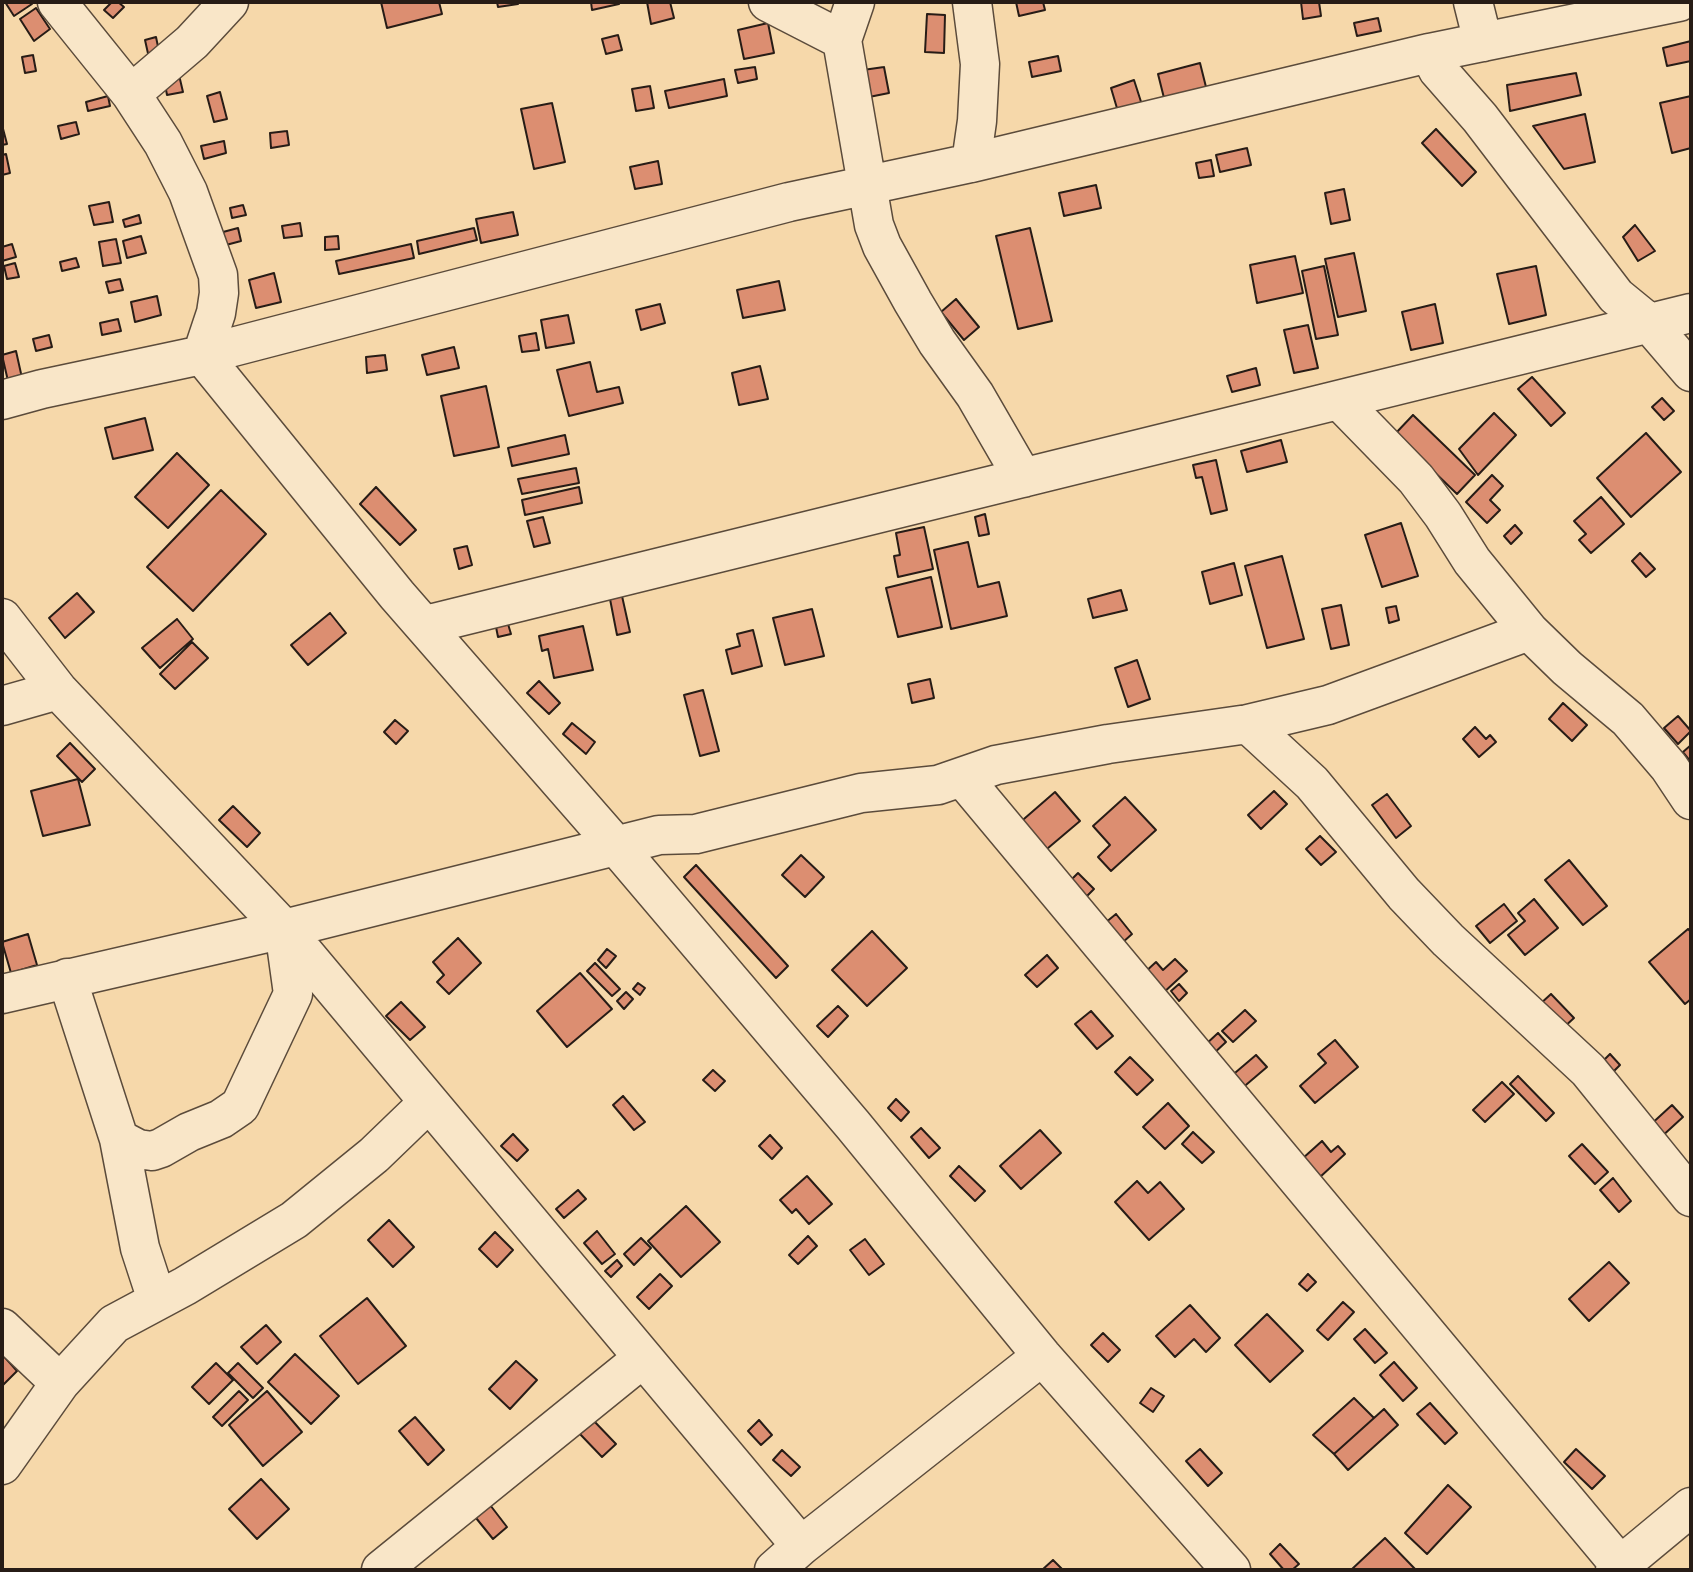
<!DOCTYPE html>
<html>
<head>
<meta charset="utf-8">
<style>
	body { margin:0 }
	#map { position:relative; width:1693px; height:1572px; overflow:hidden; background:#f6d8aa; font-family:Alegreya,serif }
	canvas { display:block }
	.frame { position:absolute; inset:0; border:4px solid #271c16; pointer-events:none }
</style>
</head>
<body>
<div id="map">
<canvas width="1693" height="1572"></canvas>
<div class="frame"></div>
</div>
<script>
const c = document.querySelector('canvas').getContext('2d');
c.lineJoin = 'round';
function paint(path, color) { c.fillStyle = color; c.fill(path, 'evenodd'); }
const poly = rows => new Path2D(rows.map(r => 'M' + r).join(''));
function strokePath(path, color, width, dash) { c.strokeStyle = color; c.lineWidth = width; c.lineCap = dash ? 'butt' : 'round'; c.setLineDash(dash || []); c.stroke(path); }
const building = poly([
	[5,2,31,2,32,4,14,16,5,2],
	[112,2,118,2,124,7,113,18,104,10,112,2],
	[381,2,439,2,442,14,387,28,381,2],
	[497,2,517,2,518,4,498,7,497,2],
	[591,2,619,2,619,4,592,10,591,2],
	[647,2,670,2,674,18,651,24,647,2],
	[1016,2,1043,2,1045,10,1019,16,1016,2],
	[1301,2,1319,2,1321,16,1303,19,1301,2],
	[36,8,50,29,34,41,20,19,36,8],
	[927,14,945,15,944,53,925,52,927,14],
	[1378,18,1381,31,1357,36,1354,23,1378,18],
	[768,23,774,53,744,59,738,30,768,23],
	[618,35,622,50,606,54,602,39,618,35],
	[156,37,160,56,149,58,145,40,156,37],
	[1691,41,1691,61,1667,66,1663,48,1691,41],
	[33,55,36,71,25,73,22,57,33,55],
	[1058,56,1061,71,1032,77,1029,62,1058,56],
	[1200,63,1207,91,1165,102,1158,74,1200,63],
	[755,67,757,79,738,83,735,70,755,67],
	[884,67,889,93,869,97,863,70,884,67],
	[1576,73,1581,95,1510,111,1507,85,1576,73],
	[179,75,183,92,167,95,164,79,179,75],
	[724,79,727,96,669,108,665,91,724,79],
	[1134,80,1143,108,1119,115,1111,88,1134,80],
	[650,86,654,108,636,111,632,89,650,86],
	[220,92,227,119,214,122,207,96,220,92],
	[108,96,110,106,88,111,86,102,108,96],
	[1691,96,1691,148,1672,153,1660,103,1691,96],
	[552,103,565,162,534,169,521,109,552,103],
	[1585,114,1595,162,1564,169,1533,126,1585,114],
	[76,122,79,134,61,139,58,126,76,122],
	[2,125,7,144,2,145,2,125],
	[1436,129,1476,172,1462,186,1422,143,1436,129],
	[287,131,289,145,271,148,270,133,287,131],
	[224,141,226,153,204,159,201,146,224,141],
	[1247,148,1251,165,1220,172,1216,155,1247,148],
	[6,154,10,173,2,175,2,155,6,154],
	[1211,160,1214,176,1199,178,1196,163,1211,160],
	[658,161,662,184,635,189,630,167,658,161],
	[1096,185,1101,208,1064,216,1059,193,1096,185],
	[1344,189,1350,220,1331,224,1325,193,1344,189],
	[109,202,113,222,94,225,89,206,109,202],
	[243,205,246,215,232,218,230,208,243,205],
	[513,212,518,235,481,243,476,219,513,212],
	[139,215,141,223,125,227,123,220,139,215],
	[300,223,302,236,284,238,282,226,300,223],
	[1635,225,1655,251,1638,261,1623,237,1635,225],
	[238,228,241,241,226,245,223,232,238,228],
	[474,228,477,240,419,254,417,241,474,228],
	[1030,228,1052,321,1018,329,996,236,1030,228],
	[141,236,146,253,127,258,123,241,141,236],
	[338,236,339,249,325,250,325,237,338,236],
	[116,239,121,263,103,266,99,242,116,239],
	[12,244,16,257,2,261,2,247,12,244],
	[411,244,414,258,339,274,336,261,411,244],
	[1354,253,1366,311,1338,317,1325,259,1354,253],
	[1295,256,1303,293,1257,303,1250,265,1295,256],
	[76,258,79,267,62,271,60,262,76,258],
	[15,263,19,277,7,279,4,266,15,263],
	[1324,266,1338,335,1316,339,1302,271,1324,266],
	[1536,266,1546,315,1509,324,1497,274,1536,266],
	[274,273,281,302,256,308,249,280,274,273],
	[120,279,123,290,109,293,106,282,120,279],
	[779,281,785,310,743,318,737,290,779,281],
	[157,296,161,315,135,322,131,302,157,296],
	[956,299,979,327,964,340,941,312,956,299],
	[660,304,665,323,641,330,636,310,660,304],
	[1435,304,1443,343,1411,350,1402,312,1435,304],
	[568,315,574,343,546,348,541,320,568,315],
	[118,319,121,331,102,335,100,323,118,319],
	[1308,325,1318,368,1294,373,1284,330,1308,325],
	[536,333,539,350,522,352,519,336,536,333],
	[49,335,52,347,36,351,33,339,49,335],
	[454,347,459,368,427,375,422,355,454,347],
	[16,351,22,378,8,381,2,355,16,351],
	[385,355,387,370,367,373,366,357,385,355],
	[590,362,597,392,619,387,623,403,569,416,557,370,590,362],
	[760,366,768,399,739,405,732,373,760,366],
	[1256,368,1260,385,1232,392,1227,376,1256,368],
	[1532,377,1565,413,1551,426,1518,389,1532,377],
	[486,386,499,447,454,456,441,396,486,386],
	[1662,398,1674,411,1664,420,1652,407,1662,398],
	[1494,413,1516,435,1478,475,1459,449,1494,413],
	[1413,415,1475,475,1457,494,1395,434,1413,415],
	[145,418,153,450,113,459,105,428,145,418],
	[1646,433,1681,472,1631,517,1597,478,1646,433],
	[565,435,569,454,512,466,508,448,565,435],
	[1281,440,1287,462,1247,472,1241,451,1281,440],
	[177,453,209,485,168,528,135,497,177,453],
	[1216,460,1227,510,1211,514,1202,477,1196,478,1193,465,1216,460],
	[576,468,579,483,522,494,518,479,576,468],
	[1492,475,1503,486,1490,500,1500,510,1487,523,1466,502,1492,475],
	[376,487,416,530,400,545,360,504,376,487],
	[579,487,582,503,525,515,522,500,579,487],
	[221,490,266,534,193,611,147,567,221,490],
	[1601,497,1624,524,1591,553,1579,540,1586,534,1574,521,1601,497],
	[985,514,989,534,979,536,975,517,985,514],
	[543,517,550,543,534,547,527,521,543,517],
	[1401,523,1418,576,1382,587,1365,535,1401,523],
	[1515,525,1522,533,1511,544,1504,536,1515,525],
	[924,527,933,569,898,577,894,556,900,555,896,533,924,527],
	[968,542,978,587,999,582,1007,616,951,629,934,550,968,542],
	[467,546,472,565,459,569,454,549,467,546],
	[1640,553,1655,569,1646,577,1632,561,1640,553],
	[1282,556,1304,639,1267,648,1245,566,1282,556],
	[1234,563,1242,595,1210,604,1202,572,1234,563],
	[931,577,942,627,898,637,886,588,931,577],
	[1121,590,1127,610,1093,618,1088,599,1121,590],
	[77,593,94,612,65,638,49,618,77,593],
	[622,596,630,632,617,635,610,599,622,596],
	[1341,605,1349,645,1331,649,1322,609,1341,605],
	[1396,606,1399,620,1389,623,1386,608,1396,606],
	[812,609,824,656,785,665,773,618,812,609],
	[330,613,346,633,308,665,291,645,330,613],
	[177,619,193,639,160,668,142,648,177,619],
	[508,624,511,634,498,637,496,627,508,624],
	[583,626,593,670,554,678,548,649,542,651,539,636,583,626],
	[753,630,762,666,732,674,726,650,740,646,737,634,753,630],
	[192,642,208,658,175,689,160,674,192,642],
	[1137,660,1150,699,1128,707,1115,668,1137,660],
	[930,679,934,698,912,703,908,684,930,679],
	[539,681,560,703,549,714,527,693,539,681],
	[703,690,719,751,700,756,684,695,703,690],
	[1563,703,1587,725,1572,741,1549,719,1563,703],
	[1678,716,1691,731,1678,744,1664,728,1678,716],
	[395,720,408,731,396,744,384,732,395,720],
	[572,723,595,742,586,754,563,734,572,723],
	[1475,727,1486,739,1490,735,1496,742,1479,757,1463,739,1475,727],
	[70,743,95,769,82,782,57,756,70,743],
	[1691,745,1691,762,1683,752,1691,745],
	[78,779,90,825,43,836,31,791,78,779],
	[1274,791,1287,804,1261,829,1248,815,1274,791],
	[1055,792,1080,821,1041,854,1017,825,1055,792],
	[1387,794,1411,826,1396,838,1372,805,1387,794],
	[1125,797,1156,830,1111,871,1098,857,1110,845,1093,826,1125,797],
	[233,806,260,833,247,847,219,820,233,806],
	[1320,836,1336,852,1321,865,1306,849,1320,836],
	[801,855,824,877,805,897,782,875,801,855],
	[1569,860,1607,906,1583,925,1545,880,1569,860],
	[696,865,788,966,776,978,684,877,696,865],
	[1078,873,1094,889,1083,900,1067,884,1078,873],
	[1534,899,1558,928,1525,955,1508,935,1525,921,1518,913,1534,899],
	[1504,904,1517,921,1490,943,1476,926,1504,904],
	[1116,914,1132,934,1122,943,1105,923,1116,914],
	[1688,929,1691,932,1691,999,1685,1004,1649,962,1688,929],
	[872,931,907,968,867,1006,832,970,872,931],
	[28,934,37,965,11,973,2,942,28,934],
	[458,938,481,963,449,994,437,982,444,975,433,962,458,938],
	[607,949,616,956,606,968,598,960,607,949],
	[1047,955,1058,968,1037,987,1025,975,1047,955],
	[1175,959,1187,971,1162,994,1143,974,1156,962,1163,970,1175,959],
	[595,963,620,989,612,996,587,971,595,963],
	[580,973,612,1009,567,1047,537,1011,580,973],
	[638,983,645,988,640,995,633,989,638,983],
	[1179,984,1187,993,1179,1001,1171,991,1179,984],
	[626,992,633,999,624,1009,617,1001,626,992],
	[1551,994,1574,1018,1562,1029,1539,1005,1551,994],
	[401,1002,425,1027,410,1040,386,1016,401,1002],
	[838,1006,848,1016,828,1037,817,1026,838,1006],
	[1245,1010,1256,1021,1233,1042,1222,1031,1245,1010],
	[1091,1011,1113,1036,1097,1049,1075,1024,1091,1011],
	[1218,1033,1226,1042,1212,1055,1204,1046,1218,1033],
	[1335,1040,1358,1067,1315,1103,1300,1086,1326,1063,1318,1054,1335,1040],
	[1610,1054,1620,1065,1606,1079,1596,1068,1610,1054],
	[1256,1055,1267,1067,1240,1090,1229,1078,1256,1055],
	[1130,1057,1153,1080,1137,1095,1115,1072,1130,1057],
	[713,1070,725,1081,715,1091,703,1080,713,1070],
	[1518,1076,1554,1113,1546,1121,1510,1084,1518,1076],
	[1502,1082,1514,1094,1485,1122,1473,1110,1502,1082],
	[623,1096,645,1122,634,1130,613,1105,623,1096],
	[896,1099,909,1112,901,1121,888,1108,896,1099],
	[1168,1103,1189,1126,1165,1149,1143,1127,1168,1103],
	[1672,1105,1683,1117,1659,1139,1648,1127,1672,1105],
	[921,1128,940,1148,929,1158,911,1137,921,1128],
	[1040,1130,1061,1153,1021,1189,1000,1166,1040,1130],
	[1193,1132,1214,1152,1202,1163,1182,1144,1193,1132],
	[513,1134,528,1150,517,1161,501,1146,513,1134],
	[770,1135,782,1148,772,1159,759,1146,770,1135],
	[1322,1141,1331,1152,1338,1146,1345,1154,1319,1178,1302,1159,1322,1141],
	[1582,1144,1608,1172,1595,1184,1569,1156,1582,1144],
	[959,1166,985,1191,975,1201,950,1176,959,1166],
	[807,1176,832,1204,809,1224,796,1209,792,1213,780,1200,807,1176],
	[1613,1178,1631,1201,1619,1212,1600,1190,1613,1178],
	[1137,1181,1148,1193,1160,1182,1184,1209,1149,1240,1115,1202,1137,1181],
	[578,1190,586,1199,564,1218,556,1209,578,1190],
	[686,1206,720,1242,681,1277,648,1241,686,1206],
	[389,1220,414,1247,393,1267,368,1240,389,1220],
	[597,1231,615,1254,602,1264,584,1243,597,1231],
	[495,1232,513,1250,497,1267,479,1249,495,1232],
	[808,1236,817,1246,798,1264,789,1255,808,1236],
	[641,1238,651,1248,634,1265,624,1254,641,1238],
	[865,1239,884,1264,869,1275,850,1250,865,1239],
	[617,1260,622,1266,611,1277,605,1271,617,1260],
	[1609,1262,1629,1283,1589,1321,1569,1299,1609,1262],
	[660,1274,672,1286,649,1309,637,1297,660,1274],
	[1308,1274,1316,1282,1307,1291,1299,1284,1308,1274],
	[367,1298,406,1346,358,1384,320,1336,367,1298],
	[1343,1302,1354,1312,1328,1340,1317,1330,1343,1302],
	[1190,1305,1220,1338,1206,1352,1194,1339,1175,1357,1156,1336,1190,1305],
	[1267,1314,1303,1351,1270,1382,1235,1345,1267,1314],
	[266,1325,281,1342,257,1364,241,1347,266,1325],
	[1365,1329,1387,1353,1375,1363,1354,1339,1365,1329],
	[1103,1333,1120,1350,1108,1362,1091,1345,1103,1333],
	[2,1354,17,1371,2,1386,2,1354],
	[295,1354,339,1396,311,1424,268,1382,295,1354],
	[516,1361,537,1380,510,1409,489,1389,516,1361],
	[1394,1362,1417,1388,1403,1401,1380,1375,1394,1362],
	[216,1363,233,1380,209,1404,192,1387,216,1363],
	[238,1363,263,1388,253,1398,228,1373,238,1363],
	[1151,1388,1164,1396,1153,1412,1140,1403,1151,1388],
	[239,1391,248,1400,222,1426,213,1417,239,1391],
	[267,1391,302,1432,263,1466,229,1425,267,1391],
	[1354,1398,1374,1418,1334,1454,1313,1435,1354,1398],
	[1430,1403,1457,1433,1445,1444,1417,1414,1430,1403],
	[1384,1409,1398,1425,1348,1470,1334,1454,1384,1409],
	[415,1417,444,1450,428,1465,399,1431,415,1417],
	[593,1420,616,1444,602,1457,579,1433,593,1420],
	[759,1420,772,1435,761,1445,748,1431,759,1420],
	[1200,1449,1222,1473,1208,1486,1186,1461,1200,1449],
	[1576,1449,1605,1476,1592,1489,1564,1462,1576,1449],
	[782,1450,800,1467,791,1476,773,1460,782,1450],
	[261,1479,289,1509,257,1539,229,1509,261,1479],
	[1448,1485,1471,1507,1427,1554,1405,1533,1448,1485],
	[487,1501,507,1527,493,1539,472,1513,487,1501],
	[1385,1538,1416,1570,1351,1570,1385,1538],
	[1280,1544,1299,1564,1292,1570,1284,1570,1270,1554,1280,1544],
	[1053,1560,1063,1570,1042,1570,1053,1560]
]);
paint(building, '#dc8e71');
strokePath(building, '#271c16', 2);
const minor = poly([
	[57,2,131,94,163,143,188,192,218,275,219,293,216,313,202,355,397,595,617,847,853,1125,1042,1356,1231,1570],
	[768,2,842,40],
	[855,2,842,40,874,225,882,246,913,302,937,342,975,395,1023,478],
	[1473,2,1483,42],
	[1429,53,1438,70,1480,118,1616,296,1649,323,1691,372],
	[131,94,192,42,229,2],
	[971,163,977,121,980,64,972,2],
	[2,400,42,389,202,355,789,202,971,163,1429,53,1679,2],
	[1339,400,1416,479,1443,515,1472,561,1529,631,1567,668,1628,719,1669,767,1691,800],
	[2,618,58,690,284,929,801,1546],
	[426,625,1691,313],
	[2,706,58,690],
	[1248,724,1312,783,1404,894,1448,940,1588,1070,1691,1197],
	[963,778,1624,1570],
	[67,978,119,1139,140,1248,157,1300],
	[2,994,284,929,659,835,696,834,861,793,938,785,996,765,1108,744,1248,724,1328,705,1529,631],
	[119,1139,138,1149,152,1151,161,1148,189,1132,221,1119,240,1106,293,994,284,929],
	[2,1328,60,1383],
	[2,1465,60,1383,114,1324,185,1286,294,1220,374,1155,429,1102],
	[381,1570,643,1358],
	[774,1570,801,1546,1042,1356],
	[1615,1570,1691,1507]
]);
strokePath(minor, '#5b4b3b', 41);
strokePath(minor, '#f9e6c8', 38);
</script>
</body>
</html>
